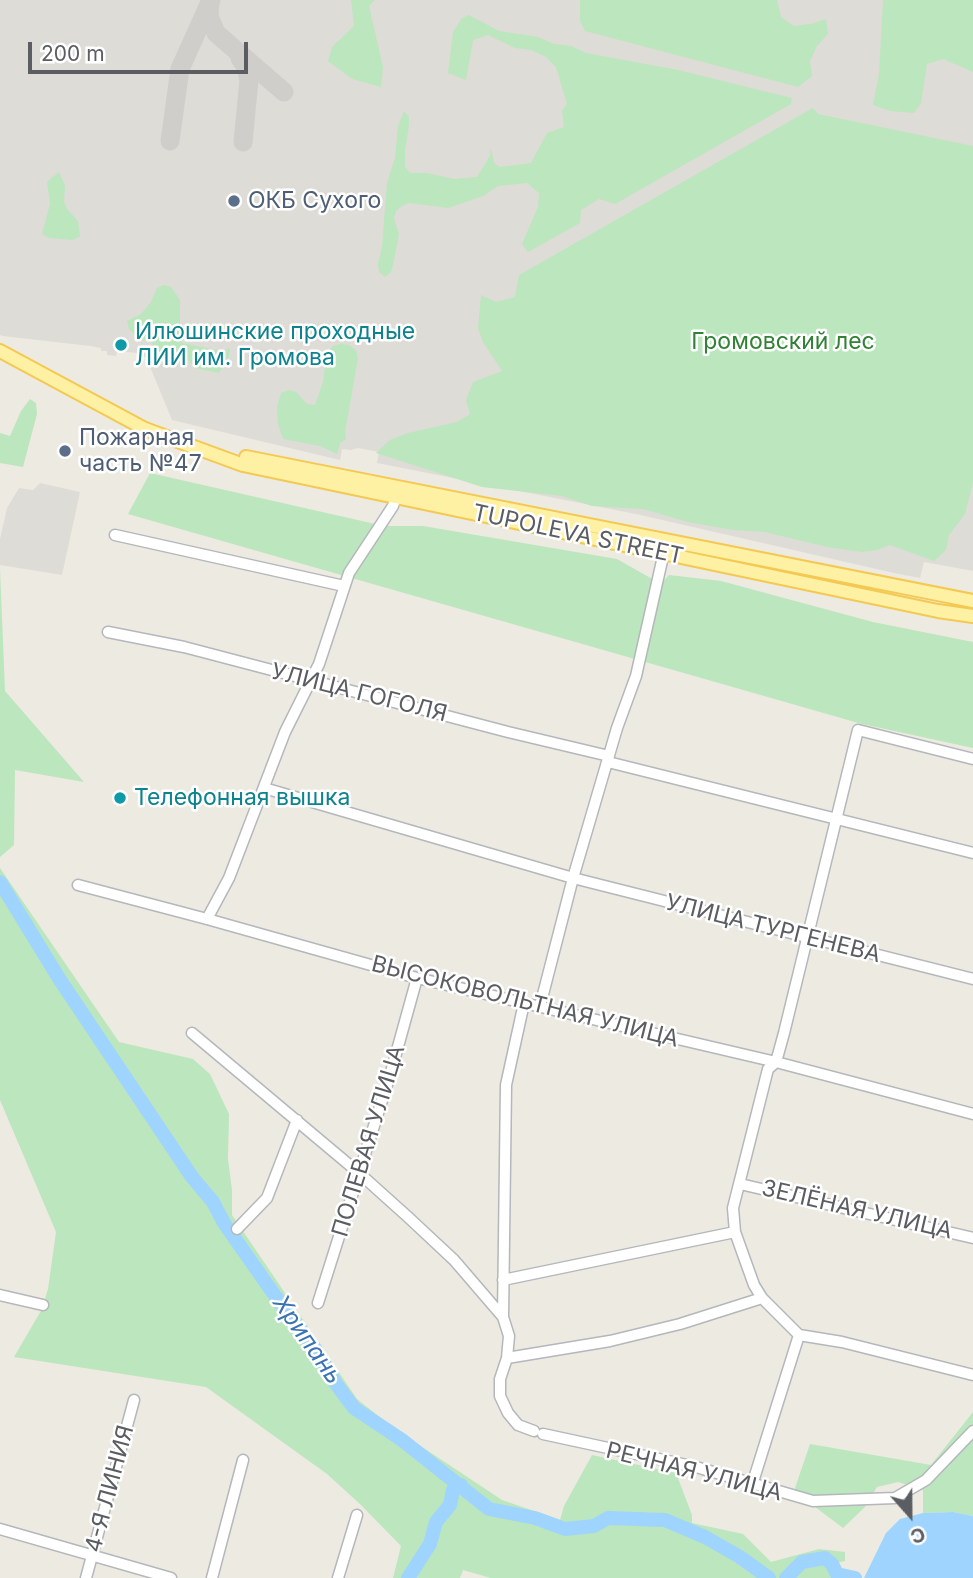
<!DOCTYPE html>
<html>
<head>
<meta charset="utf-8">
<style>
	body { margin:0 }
	#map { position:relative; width:973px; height:1578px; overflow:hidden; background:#edeae1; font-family:Inter,sans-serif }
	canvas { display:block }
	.north { position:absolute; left:875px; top:1480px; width:70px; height:70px; -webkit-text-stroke:5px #fff; paint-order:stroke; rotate:159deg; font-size:19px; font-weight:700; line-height:28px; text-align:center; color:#5a5d62 }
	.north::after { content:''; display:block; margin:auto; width:24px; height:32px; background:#5a5d62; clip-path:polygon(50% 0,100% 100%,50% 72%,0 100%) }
	.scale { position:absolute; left:28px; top:42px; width:220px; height:32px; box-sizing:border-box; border:4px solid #5a5d62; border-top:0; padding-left:9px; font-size:21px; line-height:24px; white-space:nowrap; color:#5a5d62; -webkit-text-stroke:5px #fff; paint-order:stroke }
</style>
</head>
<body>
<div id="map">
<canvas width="973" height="1578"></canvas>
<div class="north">С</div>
<div class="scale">200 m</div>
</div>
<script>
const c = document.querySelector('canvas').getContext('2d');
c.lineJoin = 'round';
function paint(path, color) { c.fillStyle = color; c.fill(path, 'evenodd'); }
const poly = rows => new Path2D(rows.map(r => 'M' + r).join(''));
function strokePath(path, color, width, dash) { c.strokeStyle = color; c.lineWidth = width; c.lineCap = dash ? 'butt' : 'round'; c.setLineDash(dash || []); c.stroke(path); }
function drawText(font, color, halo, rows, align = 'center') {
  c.font = font + ' Inter,sans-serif'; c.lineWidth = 5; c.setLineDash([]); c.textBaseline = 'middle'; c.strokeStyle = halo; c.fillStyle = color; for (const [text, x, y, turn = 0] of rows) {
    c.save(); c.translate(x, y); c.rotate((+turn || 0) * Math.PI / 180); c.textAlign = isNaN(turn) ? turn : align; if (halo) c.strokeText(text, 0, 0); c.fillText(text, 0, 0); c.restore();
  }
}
paint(poly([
	[0,0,973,0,973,571,924,562,920,578,894,573,636,514,377,463,379,452,358,448,351,450,342,449,340,460,172,420,146,357,138,356,138,353,117,351,116,356,107,355,107,351,101,351,101,348,90,346,3,336,0,335],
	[40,483,80,492,62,575,0,565,0,539,7,508,19,488,33,490]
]), '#dedcd6');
paint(poly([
	[351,0,375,0,369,6,383,67,381,87,352,79,328,61,332,47,354,26],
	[580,0,777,0,781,17,794,26,811,24,826,19,828,34,817,46,810,61,812,76,798,87,585,31,580,21],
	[883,0,973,0,973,72,943,59,927,64,921,103,914,113,890,111,873,105,879,74],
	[469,15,499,31,538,37,554,44,571,46,586,53,678,70,792,98,791,104,615,204,599,199,581,210,580,223,528,252,522,244,538,207,539,193,527,183,498,186,483,196,448,208,409,203,402,206,396,211,394,218,399,234,393,265,391,272,385,277,379,272,378,264,382,247,387,183,395,158,398,126,404,111,409,117,409,125,405,150,405,167,410,173,427,173,454,179,477,177,490,156,491,148,494,163,500,167,531,163,547,133,564,127,562,111,567,104,556,67,546,57,531,50,515,48,488,35,473,40,466,80,448,73,453,32,462,18],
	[813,108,818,114,973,146,973,482,965,514,949,535,946,550,934,561,890,545,877,550,862,552,827,547,765,532,733,530,688,522,643,509,592,506,562,496,482,487,376,453,390,440,408,433,457,422,470,414,466,400,473,382,502,371,483,342,478,328,481,295,496,302,515,297,519,275],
	[59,172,65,186,64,202,67,209,78,221,80,237,72,240,49,238,42,234,50,204,47,182],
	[164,285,171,287,180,300,180,333,182,343,222,351,230,348,229,356,219,373,195,368,185,356,173,350,171,358,175,364,167,367,151,341,139,339,129,329,127,321,141,314,151,302,157,288],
	[341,344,349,345,356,350,358,358,345,432,346,439,340,443,337,454,320,446,283,439,278,424,277,407,281,393,289,390,296,392,307,404,315,405,323,382,327,352,333,346],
	[30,399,36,403,37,414,23,467,0,463,0,433,10,436,21,411],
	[150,473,384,526,423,526,617,559,661,584,669,575,721,581,873,622,973,642,973,748,862,724,128,514],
	[0,569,5,691,84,782,15,770,14,845,0,857],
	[0,868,119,1042,193,1059,210,1074,229,1114,228,1159,232,1190,232,1215,357,1399,392,1427,502,1500,560,1520,564,1506,592,1455,676,1473,692,1515,692,1523,743,1534,771,1562,819,1549,845,1552,845,1561,831,1564,836,1578,491,1578,463,1570,460,1578,393,1578,401,1546,361,1505,327,1474,206,1387,14,1357,42,1309,48,1289,56,1232,0,1100],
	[973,1412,973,1516,953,1512,923,1513,923,1490,898,1482,877,1487,865,1507,843,1528,794,1491,810,1444,931,1465]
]), '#bce6bd');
paint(poly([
	[953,1512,973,1516,973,1578,864,1578,886,1533,900,1519,923,1513]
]), '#9fd4ff');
strokePath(poly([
	[0,882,60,980,192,1177,213,1202,224,1223,278,1300,316,1350,336,1384,354,1408,402,1440,489,1509,535,1518,565,1529,594,1526,608,1518,665,1520,705,1537,740,1557,769,1578],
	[408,1578,430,1544,436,1522,450,1505,453,1490,461,1485],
	[786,1578,802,1562,825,1558,832,1564,837,1574,855,1578]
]), '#9fd4ff', 14);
strokePath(poly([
	[210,3,209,16,216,33,284,92],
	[240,58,246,67,249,80,243,142],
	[170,141,180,69,211,0]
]), '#d0ceca', 19);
const minor = poly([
	[115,535,344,586],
	[108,632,184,647,508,732,609,756],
	[608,762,973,853],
	[264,788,573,878,973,979],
	[78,885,207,919,417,978,776,1062,973,1114],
	[207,919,229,878,285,732,319,664,349,573,393,506,396,497],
	[524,1003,506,1085,503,1317,509,1336,507,1358,500,1379,500,1396,508,1413,518,1425,534,1431],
	[540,1006,573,878,617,728,636,676,664,552],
	[192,1033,359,1173,408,1217,454,1260,503,1317],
	[740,1184,973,1238],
	[237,1229,267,1198,297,1120],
	[503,1280,735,1232],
	[0,1295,43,1305],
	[318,1303,391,1072,417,978],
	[799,1335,762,1298,754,1285,735,1232,733,1208,768,1069,776,1062,784,1033,858,730,973,759],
	[799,1335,842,1342,973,1375],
	[507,1358,610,1341,680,1324,762,1298],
	[543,1434,696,1467,813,1501,895,1498,926,1480,973,1431],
	[752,1485,799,1335],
	[0,1529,171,1578],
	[86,1578,134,1400],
	[212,1578,243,1460],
	[338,1578,357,1515]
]);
const major = poly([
	[0,351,145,429,243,465,938,611,973,616],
	[246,457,973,601]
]);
strokePath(minor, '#b4b7bc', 13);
strokePath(major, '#f4c953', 16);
strokePath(minor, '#fff', 10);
strokePath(major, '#fff1a4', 12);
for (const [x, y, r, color] of [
	[234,201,7,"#5c6f8a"],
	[121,345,7,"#0f9aa8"],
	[65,451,7,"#5c6f8a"],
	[120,798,7,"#0f9aa8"]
]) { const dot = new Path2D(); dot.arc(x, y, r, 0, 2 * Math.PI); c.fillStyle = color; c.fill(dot); strokePath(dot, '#fff', 2.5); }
drawText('23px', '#4e5e75', '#fff', [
	["ОКБ Сухого",248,201],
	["Пожарная",79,438],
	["часть №47",79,464]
], 'left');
drawText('23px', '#0d838f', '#fff', [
	["Илюшинские проходные",135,332],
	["ЛИИ им. Громова",135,358],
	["Телефонная вышка",134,798]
], 'left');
drawText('23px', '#328136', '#fff', [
	["Громовский лес",783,342]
]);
drawText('23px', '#5a5d62', '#fff', [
	["TUPOLEVA STREET",578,535,12],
	["УЛИЦА ГОГОЛЯ",359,693,14],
	["УЛИЦА ТУРГЕНЕВА",773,929,14],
	["ВЫСОКОВОЛЬТНАЯ УЛИЦА",525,1002,14],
	["ПОЛЕВАЯ УЛИЦА",369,1141,-73],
	["ЗЕЛЁНАЯ УЛИЦА",857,1210,13],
	["РЕЧНАЯ УЛИЦА",694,1472,14],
	["4-Я ЛИНИЯ",110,1489,-75]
]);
drawText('italic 24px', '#3b74b2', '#fff', [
	["Хрипань",307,1340,55]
]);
</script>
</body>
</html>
